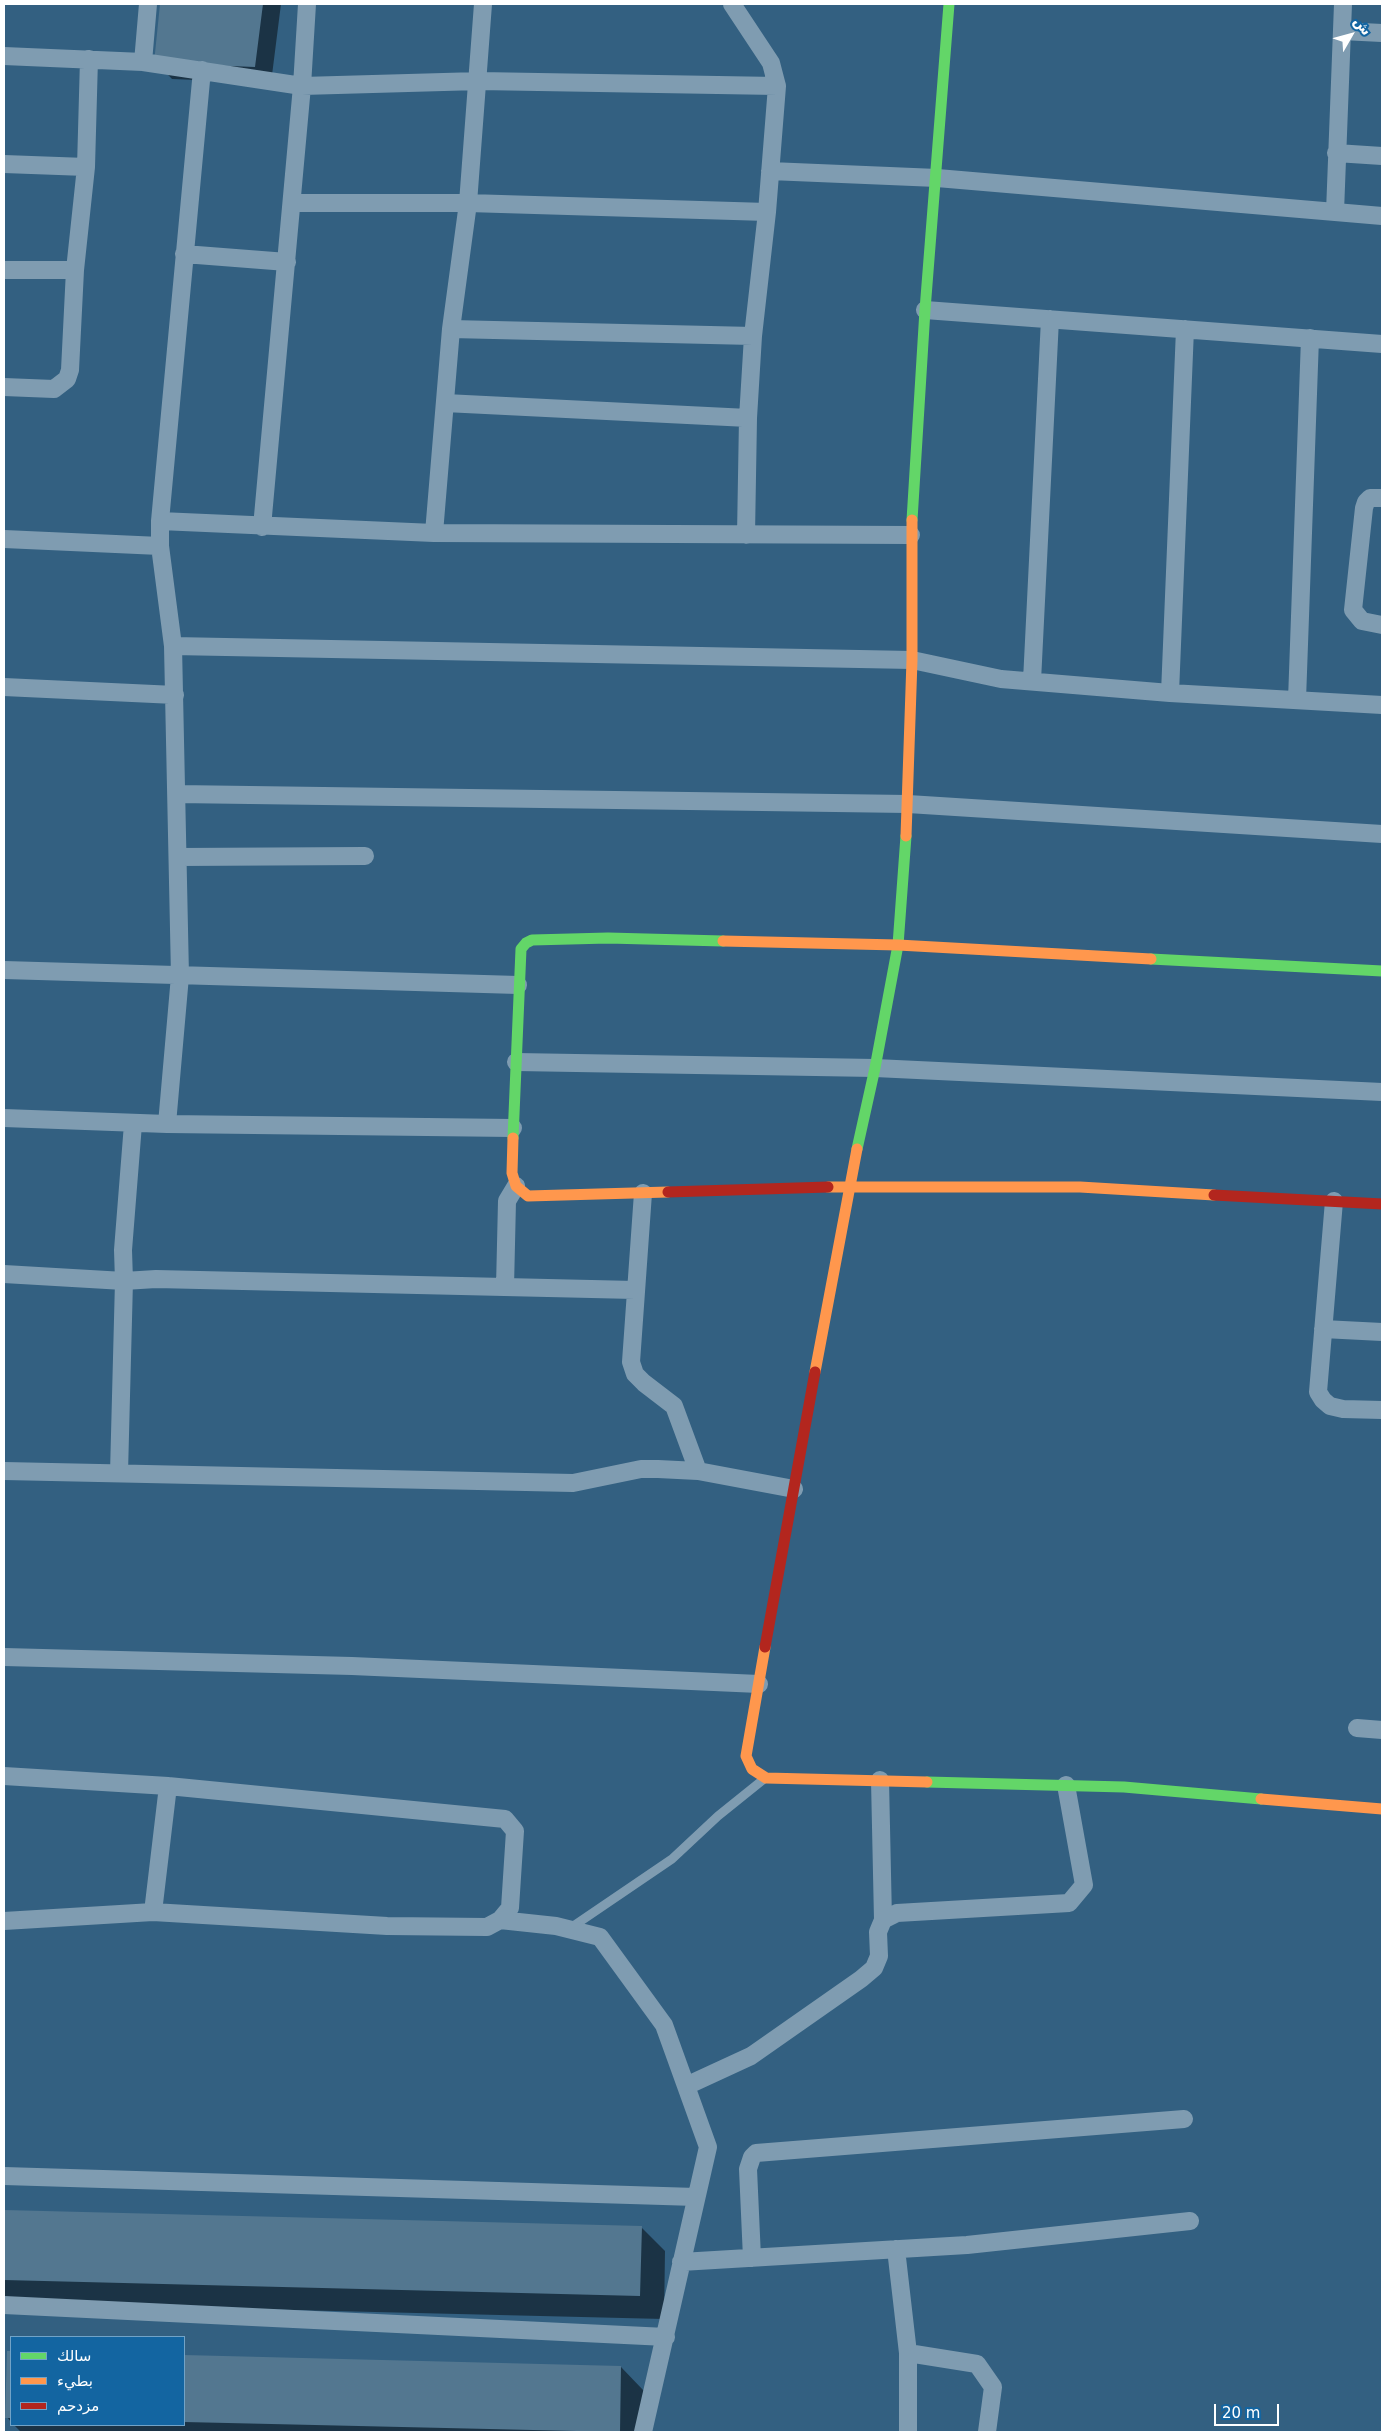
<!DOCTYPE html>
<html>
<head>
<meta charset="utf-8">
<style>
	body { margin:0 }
	#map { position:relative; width:1386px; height:2436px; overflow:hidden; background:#336081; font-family:"DejaVu Sans","Noto Sans Arabic",sans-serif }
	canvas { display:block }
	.frame { position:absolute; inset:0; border:5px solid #fff; pointer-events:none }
	.legend { position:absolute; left:10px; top:2336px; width:175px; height:90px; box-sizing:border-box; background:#1365a1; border:1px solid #71a3c7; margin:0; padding:6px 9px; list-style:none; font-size:15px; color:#fff }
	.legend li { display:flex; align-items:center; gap:10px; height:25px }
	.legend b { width:25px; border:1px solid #71a3c7 }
	.north { position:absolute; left:1326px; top:10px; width:50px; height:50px; -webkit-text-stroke:4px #1365a1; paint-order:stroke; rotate:52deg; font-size:14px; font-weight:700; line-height:20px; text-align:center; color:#fff }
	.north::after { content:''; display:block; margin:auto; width:18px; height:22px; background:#fff; clip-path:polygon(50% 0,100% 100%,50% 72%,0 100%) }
	.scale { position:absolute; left:1214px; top:2404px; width:65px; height:22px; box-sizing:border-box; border:2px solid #fff; border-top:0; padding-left:6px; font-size:15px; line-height:18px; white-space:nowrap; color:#fff; -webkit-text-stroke:4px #1365a1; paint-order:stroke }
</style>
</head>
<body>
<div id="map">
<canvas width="1386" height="2436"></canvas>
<div class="frame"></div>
<ul class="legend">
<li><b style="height:6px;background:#63d668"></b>سالك</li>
<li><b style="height:6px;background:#ff974d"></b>بطيء</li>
<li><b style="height:6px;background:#b3261e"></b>مزدحم</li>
</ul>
<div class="north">ش</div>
<div class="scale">20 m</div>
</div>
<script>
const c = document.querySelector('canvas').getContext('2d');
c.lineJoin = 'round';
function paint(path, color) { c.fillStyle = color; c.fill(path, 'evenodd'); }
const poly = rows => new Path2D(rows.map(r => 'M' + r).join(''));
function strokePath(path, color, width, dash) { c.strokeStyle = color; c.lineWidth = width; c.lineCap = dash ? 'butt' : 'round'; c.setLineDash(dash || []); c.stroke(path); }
paint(poly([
	[161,4,281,4,271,83,172,79,156,62],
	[4,2212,641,2227,665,2251,664,2319,4,2303],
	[8,2352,11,2352,11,2422,7,2417],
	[184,2356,621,2367,644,2391,644,2432,21,2432,14,2425,184,2425]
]), '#0007');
paint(poly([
	[160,4,263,4,255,67,154,63],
	[4,2210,642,2226,640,2296,4,2280],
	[7,2351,11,2351,11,2418,5,2418],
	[184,2355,621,2366,620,2432,184,2422]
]), '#537790');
strokePath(poly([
	[569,1929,672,1859,718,1816,764,1779]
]), '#7f9cb1', 9);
strokePath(poly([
	[732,4,771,63,777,86,767,212,753,336,748,418,746,535],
	[1342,31,1382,33],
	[4,56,143,62,302,86,479,81,777,86],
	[143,62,148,4],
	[202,70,160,521,160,546,173,646,180,976,167,1124,513,1128],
	[1336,153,1382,156],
	[4,164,86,167],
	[770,171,937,178,1382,216],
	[292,203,468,203,767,212],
	[1335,212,1343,4],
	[184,254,287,262],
	[4,270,75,270],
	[925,310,1382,344],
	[451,329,753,336],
	[4,387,54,389,67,379,70,370,75,270,86,167,89,59],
	[445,403,748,418],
	[1382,498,1370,498,1366,502,1364,508,1353,610,1362,621,1382,625],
	[160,521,434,533,911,535],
	[262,527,302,86,307,4],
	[434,533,451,329,468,203,483,4],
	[4,539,160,546],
	[173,646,912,660,1001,679,1170,693,1382,705],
	[1032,681,1050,319],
	[4,687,175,695],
	[1170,693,1185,329],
	[1297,700,1310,338],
	[177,794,908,804,1382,834],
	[178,857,365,856],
	[4,970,518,985],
	[516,1062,875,1068,1382,1092],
	[4,1118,167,1124],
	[133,1124,123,1250,124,1281,156,1279,635,1290],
	[643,1193,631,1362,635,1374,644,1383,674,1406,698,1471],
	[1334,1201,1318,1392,1323,1400,1330,1406,1343,1409,1382,1410],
	[4,1274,124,1281,119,1473],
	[505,1287,507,1201,516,1186],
	[1323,1329,1382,1332],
	[4,1471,573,1483,641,1469,658,1469,698,1471,794,1489],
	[4,1657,352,1666,759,1684],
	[1357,1728,1382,1730],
	[4,1776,168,1786,505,1819,515,1831,510,1908,500,1920,487,1927,387,1926,153,1912,4,1921],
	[880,1780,883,1920],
	[153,1912,168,1786],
	[500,1920,556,1926,600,1937,664,2025,708,2147,643,2432],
	[686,2086,751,2056,861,1979,874,1968,879,1956,878,1932,883,1920,897,1913,1069,1903,1084,1885,1066,1785],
	[4,2176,696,2197],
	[896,2249,908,2353,908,2432],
	[752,2258,748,2169,752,2157,756,2153,1184,2119],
	[681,2262,967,2245,1190,2221],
	[4,2305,666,2337],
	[908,2353,977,2364,993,2387,987,2432]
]), '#7f9cb1', 18);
strokePath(poly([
	[912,520,925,310,949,4],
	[1151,959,1382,971],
	[513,1138,521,949,526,943,532,940,608,938,723,941],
	[857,1149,875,1068,898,945,906,836],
	[927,1782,1124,1787,1261,1799]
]), '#63d668', 11);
strokePath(poly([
	[906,836,912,660,912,520],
	[723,941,898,945,1151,959],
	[513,1138,512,1173,516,1186,528,1196,668,1192],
	[828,1187,1080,1187,1214,1195],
	[815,1372,857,1149],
	[765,1647,746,1756,752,1769,766,1778,927,1782],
	[1261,1799,1382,1809]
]), '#ff974d', 11);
strokePath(poly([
	[668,1192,828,1187],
	[1214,1195,1382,1204],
	[765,1647,815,1372]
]), '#b3261e', 11);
</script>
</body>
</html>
